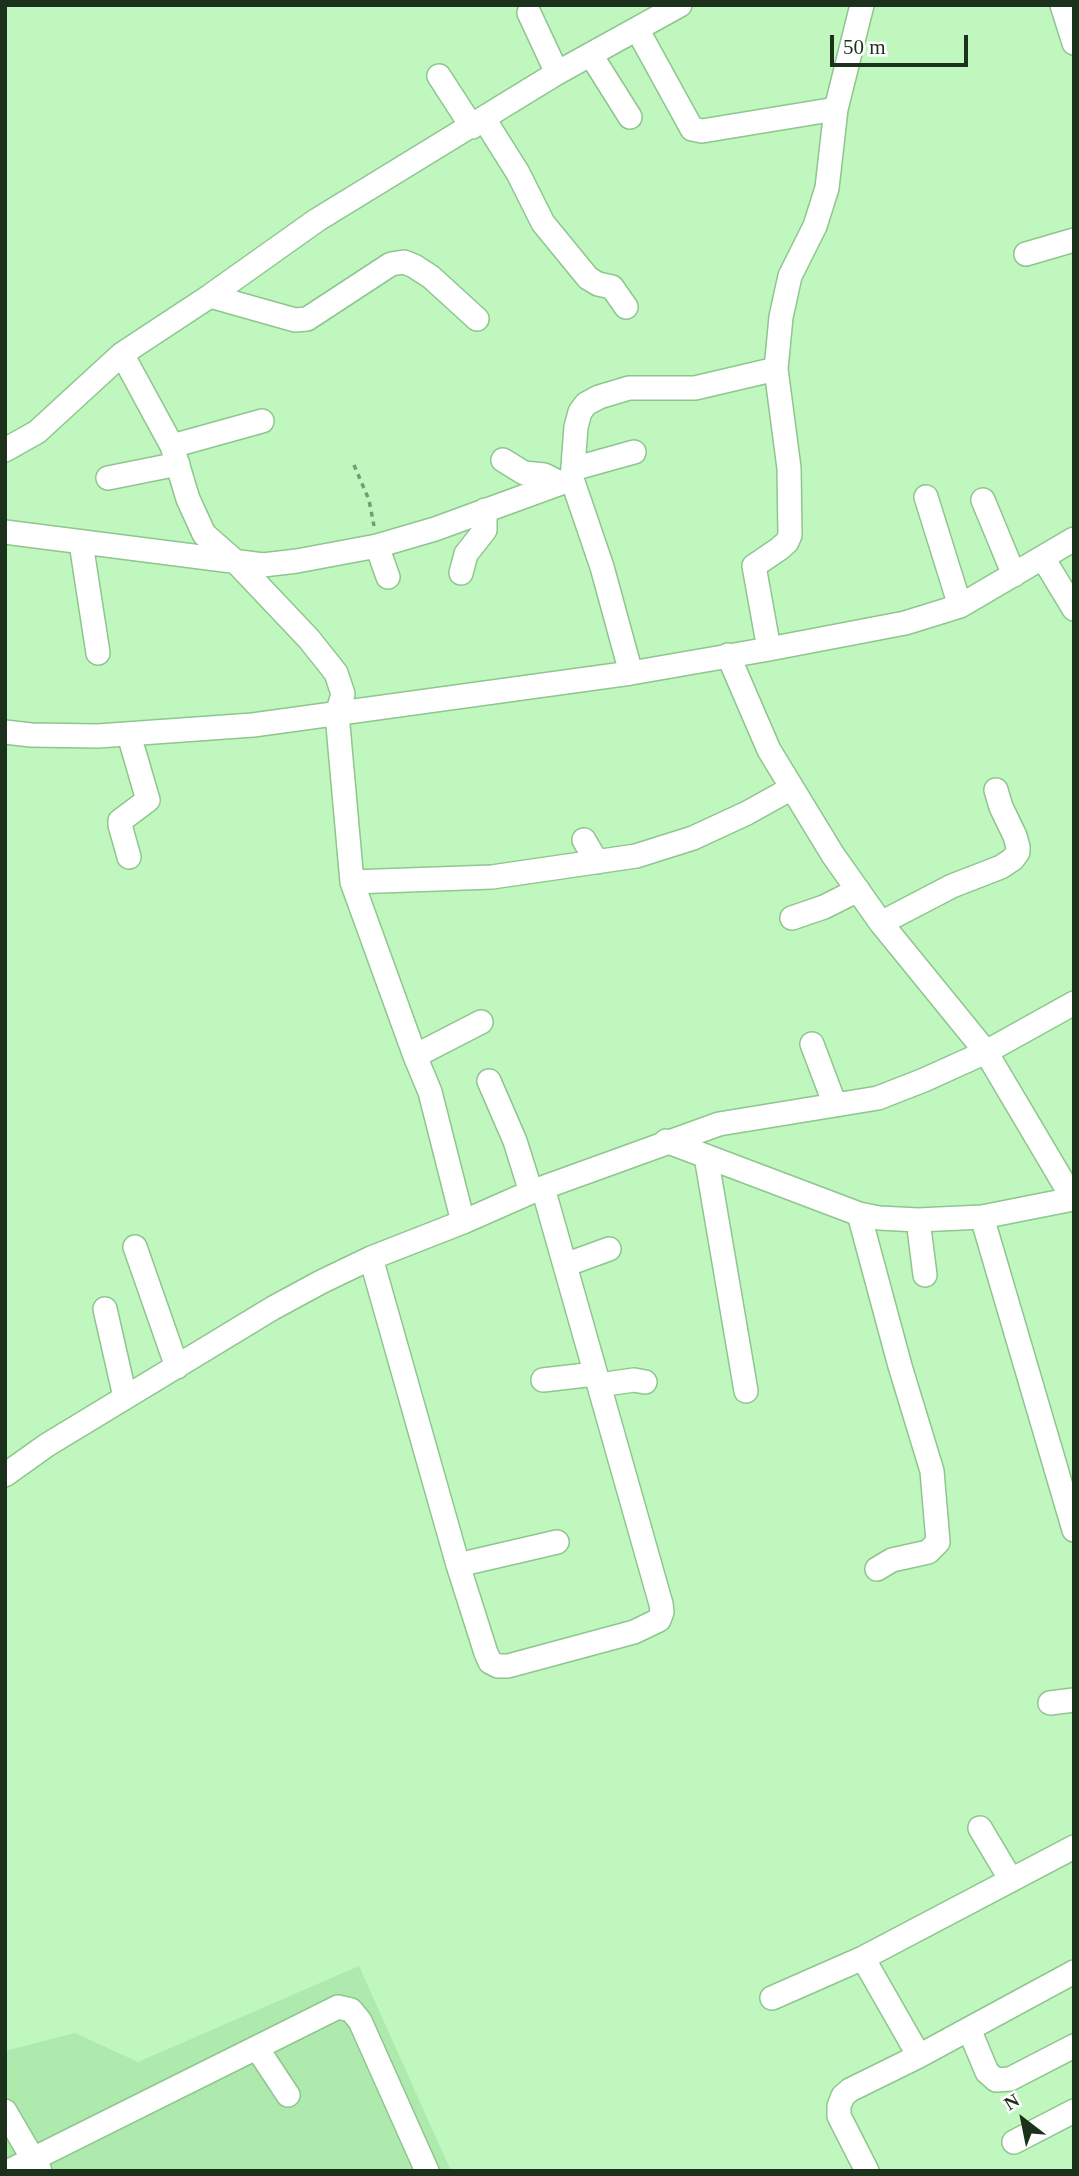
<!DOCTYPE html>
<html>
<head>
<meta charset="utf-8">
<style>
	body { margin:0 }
	#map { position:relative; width:1079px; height:2176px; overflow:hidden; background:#bff7be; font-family:Georgia,serif }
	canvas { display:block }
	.frame { position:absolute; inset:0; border:7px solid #1b311b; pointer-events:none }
	.north { position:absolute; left:988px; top:2085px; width:70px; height:70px; -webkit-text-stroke:5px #fff; paint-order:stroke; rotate:328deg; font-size:19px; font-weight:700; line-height:28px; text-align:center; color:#1b311b }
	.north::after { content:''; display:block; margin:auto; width:24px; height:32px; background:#1b311b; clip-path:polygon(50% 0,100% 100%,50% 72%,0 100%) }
	.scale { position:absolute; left:830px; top:35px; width:138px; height:32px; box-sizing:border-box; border:4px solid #1b311b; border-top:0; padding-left:9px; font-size:21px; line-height:24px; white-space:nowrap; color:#1b311b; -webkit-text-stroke:5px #fff; paint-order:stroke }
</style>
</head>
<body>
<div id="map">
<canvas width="1079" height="2176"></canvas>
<div class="frame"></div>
<div class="north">N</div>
<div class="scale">50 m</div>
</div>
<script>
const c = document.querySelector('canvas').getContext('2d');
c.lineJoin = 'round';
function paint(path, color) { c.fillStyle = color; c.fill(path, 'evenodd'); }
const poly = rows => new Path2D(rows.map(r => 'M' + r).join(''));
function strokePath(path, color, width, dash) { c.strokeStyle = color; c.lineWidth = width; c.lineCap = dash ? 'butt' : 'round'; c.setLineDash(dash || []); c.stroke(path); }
paint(poly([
	[359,1966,451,2171,5,2171,5,2051,75,2033,138,2062]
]), '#aeeaad');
const minor = poly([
	[1062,5,1074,43],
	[529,13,557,73],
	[637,29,692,129,702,131,836,109],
	[591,55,630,117],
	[439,76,472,127],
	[484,119,518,173,543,223,588,278,598,284,612,287,626,307],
	[1026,254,1074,240],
	[210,296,295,320,307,319,391,264,404,262,414,266,431,277,477,319],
	[122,354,172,446,188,499,204,534,237,563,309,639,336,673,343,694,337,714,352,882,415,1056,430,1092,463,1222],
	[172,446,262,421],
	[5,450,37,432,122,354,210,296,317,220,557,73,680,5],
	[503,460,524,473,544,475,560,483],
	[573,469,634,452],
	[108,478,178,464],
	[926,497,960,606],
	[983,500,1014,575],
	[5,532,263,565,297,561,377,546,435,529,572,479],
	[81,543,98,653],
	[377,546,388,577],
	[1043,558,1074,609],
	[461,573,466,554,485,530,485,510],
	[769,649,754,566,779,549,787,542,790,535,789,468,776,369,781,317,790,276,815,226,827,188,836,109,862,5],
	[631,673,602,567,572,479,576,427,580,412,586,404,599,397,629,388,695,388,776,369],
	[5,732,31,735,98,736,253,725,631,673,769,649,905,623,960,606,1074,539],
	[129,735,148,800,120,821,120,825,129,857],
	[584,840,597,862],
	[352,882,492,877,636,856,693,838,747,813,792,788],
	[792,918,824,907,858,890],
	[881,923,952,886,1001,867,1013,859,1018,852,1018,847,1015,836,1001,807,996,790],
	[812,1044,835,1105],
	[415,1056,481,1022],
	[489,1081,515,1141,531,1192],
	[666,1141,859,1214,879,1218,918,1220,982,1217,1073,1199,986,1052,881,923,833,855,769,750,728,655],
	[706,1156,746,1391],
	[859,1214,900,1366,932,1471,938,1542,928,1552,892,1560,877,1569],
	[982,1217,1074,1530],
	[918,1220,925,1275],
	[135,1247,177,1367],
	[371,1258,458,1565,486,1653,490,1662,498,1666,508,1666,634,1632,659,1620,662,1612,661,1604,543,1188],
	[565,1265,609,1249],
	[105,1309,125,1397],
	[543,1380,595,1374],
	[599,1385,634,1380,645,1382],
	[5,1475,47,1445,273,1308,321,1282,371,1258,463,1222,531,1192,719,1124,878,1098,924,1080,986,1052,1074,1003],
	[458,1565,557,1542],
	[1050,1703,1074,1700],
	[980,1828,1011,1880],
	[863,1958,919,2056],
	[772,1998,863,1958,1074,1847],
	[969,2029,987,2072,996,2080,1010,2079,1074,2046],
	[257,2048,288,2095],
	[5,2111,40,2171],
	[1014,2142,1074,2111],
	[9,2171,338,2007,351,2010,360,2021,427,2171],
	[867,2171,839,2116,839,2106,843,2096,850,2090,919,2056,1074,1972]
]);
strokePath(minor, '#8fc58f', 26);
strokePath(poly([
	[354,465,369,500,374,526]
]), '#749d74', 3.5, [5, 5]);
strokePath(minor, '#fff', 23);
</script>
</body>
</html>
